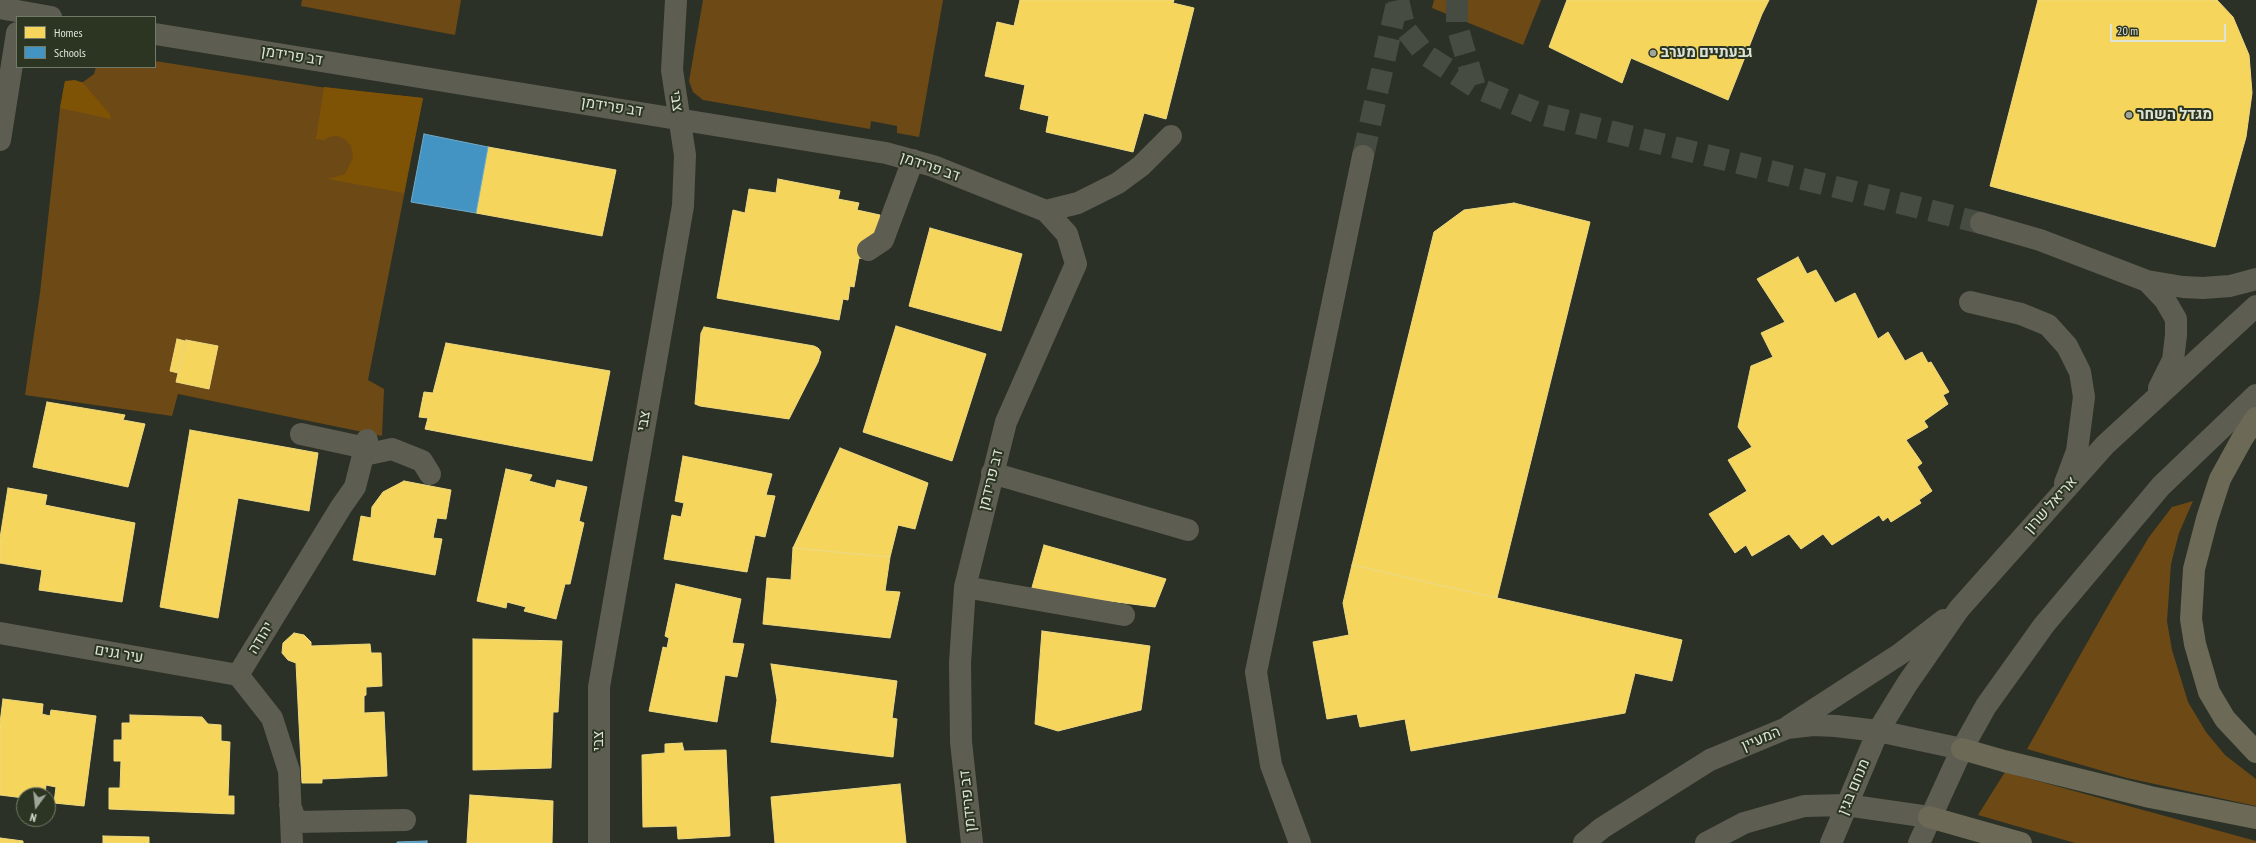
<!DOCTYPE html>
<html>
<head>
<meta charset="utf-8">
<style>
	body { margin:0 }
	#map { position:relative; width:2256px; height:843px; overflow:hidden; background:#2b3126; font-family:"PT Sans Narrow",sans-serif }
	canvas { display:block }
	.legend { position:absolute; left:16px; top:16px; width:140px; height:52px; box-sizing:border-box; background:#2b3522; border:1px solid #727b6a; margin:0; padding:5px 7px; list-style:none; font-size:12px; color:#dde3d7 }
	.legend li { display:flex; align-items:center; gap:8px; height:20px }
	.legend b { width:20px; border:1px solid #727b6a }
	.north { position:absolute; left:16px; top:787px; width:40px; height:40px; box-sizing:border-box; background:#2b3522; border:1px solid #727b6a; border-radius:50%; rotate:195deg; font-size:11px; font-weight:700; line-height:16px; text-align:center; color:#dde3d7 }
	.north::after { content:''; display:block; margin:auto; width:14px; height:18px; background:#9fa599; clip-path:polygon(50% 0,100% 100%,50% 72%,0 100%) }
	.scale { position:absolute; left:2110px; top:24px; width:116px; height:18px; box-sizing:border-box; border:2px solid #dde3d7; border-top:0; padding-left:5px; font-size:12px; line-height:14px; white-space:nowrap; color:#dde3d7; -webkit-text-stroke:3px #2b3522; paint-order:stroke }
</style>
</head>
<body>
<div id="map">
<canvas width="2256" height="843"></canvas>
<ul class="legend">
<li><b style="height:11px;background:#f6d55c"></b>Homes</li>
<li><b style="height:11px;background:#4393c3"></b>Schools</li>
</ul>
<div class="north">N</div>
<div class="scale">20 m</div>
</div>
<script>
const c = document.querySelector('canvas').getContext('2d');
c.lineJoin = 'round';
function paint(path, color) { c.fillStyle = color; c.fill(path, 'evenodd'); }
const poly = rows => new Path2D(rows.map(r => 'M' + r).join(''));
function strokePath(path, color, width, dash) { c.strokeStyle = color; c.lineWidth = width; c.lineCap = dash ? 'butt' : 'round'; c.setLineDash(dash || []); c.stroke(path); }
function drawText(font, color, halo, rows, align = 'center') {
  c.font = font + ' "PT Sans Narrow",Heebo,sans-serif'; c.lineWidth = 4; c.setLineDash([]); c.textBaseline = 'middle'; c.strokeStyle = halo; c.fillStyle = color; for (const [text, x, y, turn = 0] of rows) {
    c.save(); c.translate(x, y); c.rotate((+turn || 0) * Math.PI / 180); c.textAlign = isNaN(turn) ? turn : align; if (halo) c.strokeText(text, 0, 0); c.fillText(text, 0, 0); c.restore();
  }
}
paint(poly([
	[302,0,461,0,455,35,301,6],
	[703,0,943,0,919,137,897,133,897,126,871,121,870,129,703,100,693,92,689,81],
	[1434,0,1541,0,1523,45,1432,8],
	[155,61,320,87,423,98,368,380,384,389,382,436,178,394,172,416,25,395,40,293,60,108,65,81,83,82,94,74,96,67,155,67],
	[2193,501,2179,533,2171,564,2167,621,2172,650,2188,702,2206,732,2225,755,2256,779,2256,806,2127,778,2027,749,2113,597,2149,537,2172,507],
	[2005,772,2256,841,2256,843,2075,843,1978,815]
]), '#6d4915');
paint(poly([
	[75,80,83,83,110,114,111,119,60,108,65,81],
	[324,87,423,98,404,193,328,179,345,174,353,158,351,146,345,139,337,136,329,137,324,140,316,139]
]), '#7f5306');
const homes = poly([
	[1020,0,1174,0,1173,3,1194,8,1166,119,1144,113,1133,152,1046,132,1049,116,1020,109,1025,85,985,76,997,22,1014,26,1020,0],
	[1567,0,1769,0,1762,14,1728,100,1631,58,1622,83,1549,47,1567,0],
	[2038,0,2217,0,2233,17,2249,55,2252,93,2246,137,2215,247,1990,186,2038,0],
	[488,147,616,170,602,236,476,213,488,147],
	[778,179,840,191,838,199,859,203,857,210,880,215,876,239,866,259,859,258,854,287,850,286,848,300,843,299,839,320,717,298,733,210,745,213,749,189,776,193,778,179],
	[1514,203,1590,222,1497,598,1352,565,1434,232,1464,210,1514,203],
	[930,228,1022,254,1001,331,909,306,930,228],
	[1798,257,1807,274,1816,270,1835,303,1855,293,1878,339,1888,332,1905,361,1922,352,1928,363,1931,362,1949,392,1943,395,1948,404,1924,421,1928,427,1906,440,1922,463,1917,467,1932,491,1919,500,1921,503,1891,522,1888,517,1883,521,1879,515,1832,545,1823,534,1801,549,1789,534,1752,556,1746,545,1735,553,1709,514,1747,491,1728,460,1752,447,1738,427,1751,366,1773,357,1761,333,1785,322,1757,279,1798,257],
	[896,326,986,354,952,461,863,432,896,326],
	[704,327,814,346,818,348,821,352,818,362,789,419,700,406,695,404,701,333,704,327],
	[177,339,185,341,178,373,170,371,177,339],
	[186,340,218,346,209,389,176,382,186,340],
	[446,343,610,371,592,461,425,429,428,418,419,417,424,392,433,393,446,343],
	[47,402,125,415,123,420,145,424,128,487,33,467,47,402],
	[190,430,318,453,309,511,238,498,218,618,160,607,190,430],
	[840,448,928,483,915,529,898,525,890,557,793,548,840,448],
	[683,456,772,474,766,495,775,496,765,537,755,535,747,572,664,559,672,515,681,517,684,503,675,501,683,456],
	[506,469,532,475,529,481,555,488,557,480,587,487,579,521,584,523,570,584,565,584,556,619,524,611,526,607,507,602,506,608,477,601,506,469],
	[404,481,451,490,446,519,437,518,433,538,442,539,435,575,353,560,361,516,371,518,372,507,383,492,404,481],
	[8,488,47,495,45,505,135,523,122,602,39,590,42,570,0,563,0,538,8,488],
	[1044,545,1166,579,1155,607,1031,591,1044,545],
	[793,548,890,557,885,591,900,592,890,638,763,624,767,578,791,580,793,548],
	[1352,565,1682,640,1672,681,1635,673,1625,713,1411,751,1405,719,1360,727,1357,714,1327,719,1313,642,1349,635,1343,603,1352,565],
	[676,584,741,599,732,643,744,644,737,677,725,675,717,722,649,711,663,647,667,648,669,638,665,636,676,584],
	[1042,631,1150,646,1141,710,1058,731,1035,724,1042,631],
	[294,633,304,635,311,642,311,646,370,644,371,653,381,653,382,686,366,687,366,695,364,696,364,713,384,712,387,776,322,779,322,783,302,783,296,663,288,660,282,653,283,643,294,633],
	[473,639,562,641,558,712,553,712,551,768,473,770,473,639],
	[771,664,897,681,892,718,897,719,893,757,771,742,777,700,771,664],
	[3,699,43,704,42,714,50,716,51,710,96,716,84,806,54,803,56,787,46,785,45,795,24,795,24,798,0,795,0,723,3,699],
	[130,715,202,717,208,724,221,725,221,741,230,742,228,796,234,796,234,814,109,809,109,788,120,788,121,761,114,761,114,740,122,740,122,723,130,723,130,715],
	[682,743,684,751,726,750,730,836,678,839,677,826,643,827,642,755,665,753,665,744,682,743],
	[900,784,906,843,775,843,771,797,900,784],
	[470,795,553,801,552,843,467,843,470,795],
	[103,836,149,837,149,843,103,843,103,836],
	[0,838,23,841,23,843,0,843,0,838]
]);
paint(homes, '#f6d55c');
strokePath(homes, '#eed981', 1);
const schools = poly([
	[424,134,488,147,476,213,411,202,424,134],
	[427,841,427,843,397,843,397,842,427,841]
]);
paint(schools, '#4393c3');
strokePath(schools, '#71abc9', 1);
strokePath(poly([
	[1398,0,1405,29,1426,55,1475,87,1540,114,1981,223],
	[1457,0,1457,26,1475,87],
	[1363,156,1397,3]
]), '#464c41', 22, [22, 11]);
strokePath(poly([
	[0,8,51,17],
	[155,34,886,153,933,166,1046,211,1067,234,1076,264,1006,422,965,587,960,663,961,742,972,843],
	[0,140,17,33],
	[1046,211,1078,203,1118,183,1141,166,1171,136],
	[1981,223,2040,240,2147,281,2183,287,2203,288,2230,286,2256,279],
	[868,250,883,240,913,160],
	[2147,281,2165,300,2176,319,2176,335,2173,360,2159,388],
	[1970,302,2021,314,2048,325,2067,346,2080,372,2084,397,2077,451,2065,483],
	[301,434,366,448],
	[364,455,392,449,422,461,430,474],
	[992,473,1188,530],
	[965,587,1124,615],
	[0,633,238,675],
	[1789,726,1900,654,1944,620],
	[290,805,296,822,405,820],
	[292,843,289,771,272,718,238,675,341,507,355,487,367,440],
	[599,843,599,687,683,206,685,155,672,70,676,0],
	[1300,843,1271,765,1256,672,1363,156],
	[1584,843,1602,828,1710,760,1787,728,1813,725,1836,726,1878,731,1962,749],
	[1706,843,1744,823,1804,806,1846,805,1929,817],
	[1831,843,1878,731,1907,684,1959,609,2105,445,2256,306],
	[1919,843,1962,749,1986,706,2044,625,2161,486,2256,395]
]), '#5e5d52', 22);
strokePath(poly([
	[2256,418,2242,439,2220,479,2207,519,2194,569,2191,619,2195,644,2209,692,2225,719,2256,752],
	[1962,749,2004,761,2150,797,2256,818],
	[1929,817,2021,843]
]), '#6c6957', 22);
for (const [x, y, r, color] of [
	[1653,53,4,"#9fa599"],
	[2129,115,4,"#9fa599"]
]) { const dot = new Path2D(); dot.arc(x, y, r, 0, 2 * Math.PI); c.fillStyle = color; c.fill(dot); strokePath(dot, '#2b3522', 1.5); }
drawText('bold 15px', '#dde3d7', '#2b3522', [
	["גבעתיים מערב",1661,53],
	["מגדל השחר",2137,115]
], 'left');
drawText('15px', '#dde3d7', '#2b3522', [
	["דב פרידמן",292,56,9],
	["צבי",676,101,82],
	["דב פרידמן",612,107,9],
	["דב פרידמן",930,167,19],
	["צבי",644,421,-80],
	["דב פרידמן",991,480,-76],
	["אריאל שרון",2051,505,-48],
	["יהודה",261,638,-59],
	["עיר גנים",119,654,10],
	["המעיין",1761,739,-23],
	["צבי",599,741,-90],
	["מנחם בגין",1854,787,-67],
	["דב פרידמן",968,801,-96]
]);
</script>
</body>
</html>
